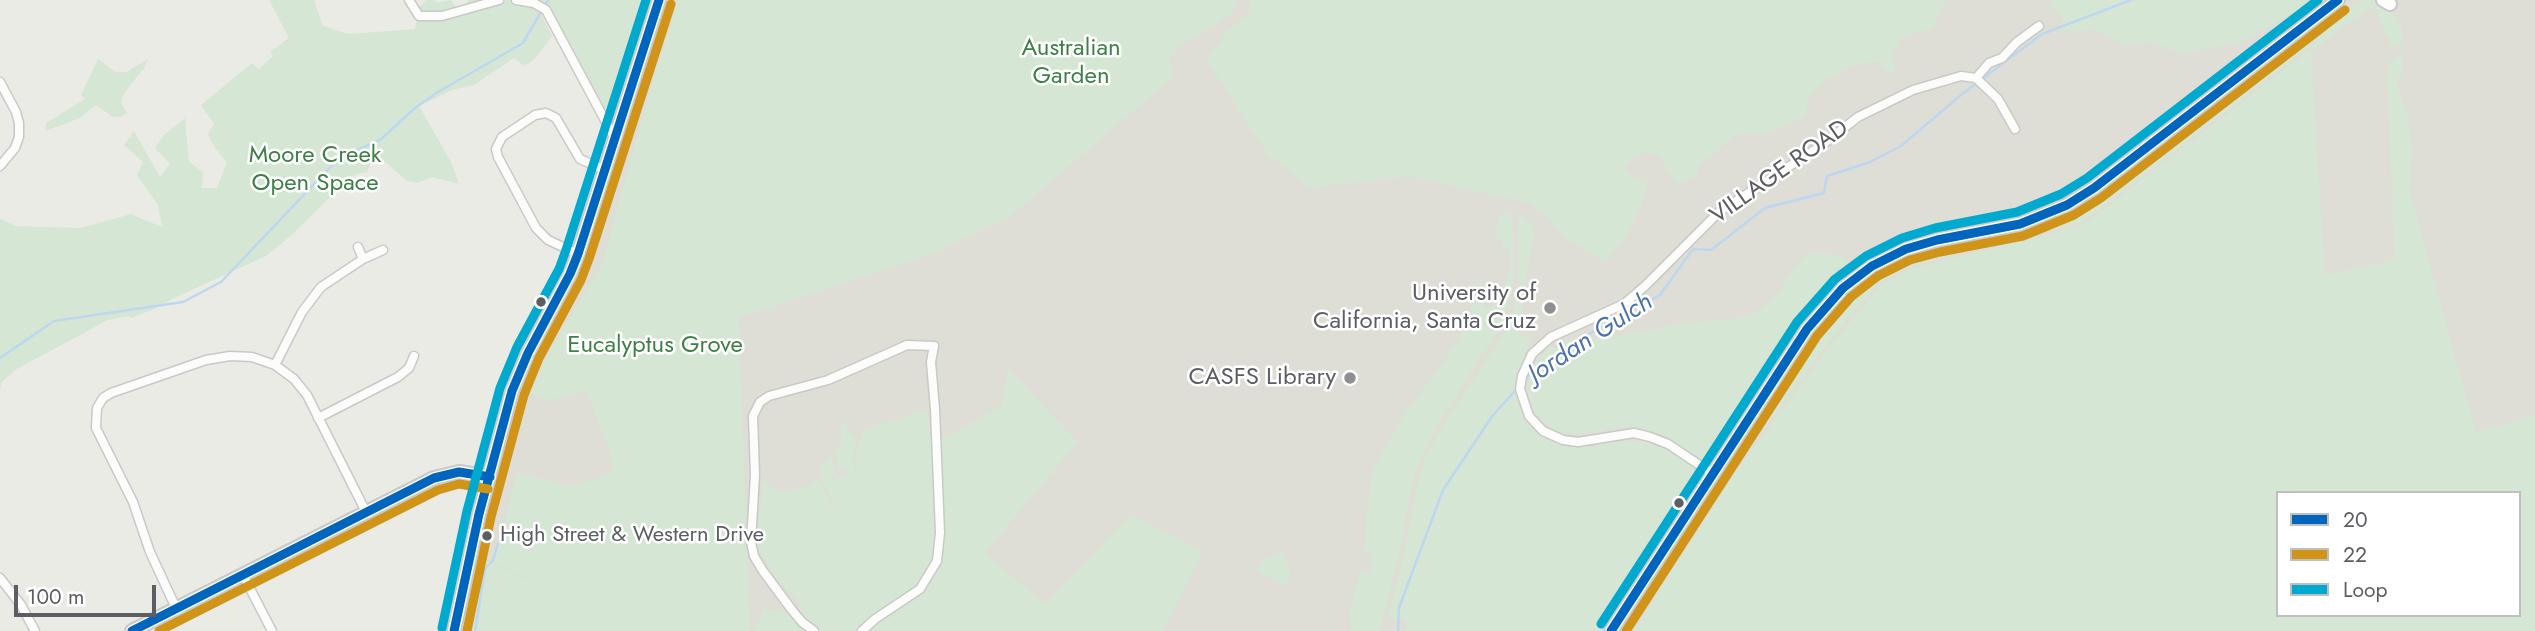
<!DOCTYPE html>
<html>
<head>
<meta charset="utf-8">
<style>
	body { margin:0 }
	#map { position:relative; width:2535px; height:631px; overflow:hidden; background:#ebebe6; font-family:Jost,sans-serif }
	canvas { display:block }
	.legend { position:absolute; left:2276px; top:491px; width:245px; height:126px; box-sizing:border-box; background:#fff; border:2px solid #bebfc1; margin:0; padding:9px 12px; list-style:none; font-size:21px; color:#5c5e63 }
	.legend li { display:flex; align-items:center; gap:14px; height:35px }
	.legend b { width:35px; border:2px solid #bebfc1 }
	.scale { position:absolute; left:14px; top:585px; width:142px; height:32px; box-sizing:border-box; border:4px solid #5c5e63; border-top:0; padding-left:9px; font-size:21px; line-height:24px; white-space:nowrap; color:#5c5e63; -webkit-text-stroke:5px #fff; paint-order:stroke }
</style>
</head>
<body>
<div id="map">
<canvas width="2535" height="631"></canvas>
<ul class="legend">
<li><b style="height:9px;background:#0065bd"></b>20</li>
<li><b style="height:9px;background:#d09419"></b>22</li>
<li><b style="height:9px;background:#00a9ce"></b>Loop</li>
</ul>
<div class="scale">100 m</div>
</div>
<script>
const c = document.querySelector('canvas').getContext('2d');
c.lineJoin = 'round';
function paint(path, color) { c.fillStyle = color; c.fill(path, 'evenodd'); }
const poly = rows => new Path2D(rows.map(r => 'M' + r).join(''));
function strokePath(path, color, width, dash) { c.strokeStyle = color; c.lineWidth = width; c.lineCap = dash ? 'butt' : 'round'; c.setLineDash(dash || []); c.stroke(path); }
function drawText(font, color, halo, rows, align = 'center') {
  c.font = font + ' Jost,sans-serif'; c.lineWidth = 5; c.setLineDash([]); c.textBaseline = 'middle'; c.strokeStyle = halo; c.fillStyle = color; for (const [text, x, y, turn = 0] of rows) {
    c.save(); c.translate(x, y); c.rotate((+turn || 0) * Math.PI / 180); c.textAlign = isNaN(turn) ? turn : align; if (halo) c.strokeText(text, 0, 0); c.fillText(text, 0, 0); c.restore();
  }
}
paint(poly([
	[547,0,2535,0,2535,631,460,631,519,401,533,366,589,261,622,154],
	[2278,493,2519,493,2519,615,2278,615]
]), '#deddd6');
paint(poly([
	[269,0,314,0,323,26,349,34,415,29,419,7,426,0,434,0,437,2,451,0,456,7,466,8,468,0,648,0,606,117,550,7,541,14,552,36,535,59,524,66,514,58,474,85,452,90,419,106,451,162,459,184,432,177,417,183,407,181,383,160,373,157,367,172,354,175,345,182,293,234,266,256,172,299,157,308,131,318,129,316,108,320,15,370,1,383,0,392,0,219,17,226,81,228,131,214,162,227,158,205,137,175,143,162,124,145,134,131,160,177,170,164,155,148,163,136,185,118,189,162,203,172,202,188,217,188,227,162,215,148,208,134,214,124,201,105,252,63,259,69,272,57,271,51,289,38],
	[678,0,1238,0,1233,12,1225,19,1175,49,1177,53,1169,60,1175,76,1010,217,928,256,739,317,750,631,465,631,478,568,486,560,570,601,494,562,517,473,570,486,602,477,610,472,612,467,608,446,585,391,546,402,527,391,603,261,643,114],
	[1250,0,1950,0,1942,6,1932,29,1906,35,1899,42,1892,57,1896,67,1892,73,1883,71,1879,62,1858,63,1827,79,1810,96,1804,117,1761,135,1751,132,1736,135,1712,156,1699,164,1697,175,1678,186,1665,169,1660,157,1647,152,1637,155,1624,166,1630,175,1648,183,1640,210,1628,234,1606,263,1564,237,1545,214,1528,203,1409,176,1310,188,1267,154,1207,61,1224,34,1249,12],
	[2052,0,2310,0,2295,12,2238,43,2181,53,2149,41,2123,47,2114,39,2094,30,2061,31,2063,17,2050,6],
	[2366,0,2374,0,2384,4,2397,18,2402,28,2403,43,2392,46,2388,44,2391,42,2385,34,2376,11,2370,7,2311,52,2325,275,2394,260,2387,71,2391,61,2403,52,2402,76,2396,78,2408,118,2412,147,2410,192,2476,432,2535,415,2535,631,1633,631,1737,470,1832,343,1880,286,1910,269,2077,227,2087,222,2308,51,2332,22,2354,5],
	[2278,493,2519,493,2519,615,2278,615],
	[2331,20,2317,38,2296,58,2083,222,1909,267,1884,280,1869,294,1834,336,1730,474,1732,470,1729,468,1735,454,1812,335,1836,306,1854,289,1878,271,1912,255,1946,245,2031,228,2080,207,2304,36,2306,38],
	[98,59,115,72,126,72,148,59,144,68,124,93,121,102,127,113,120,117,113,117,96,105,80,118,46,131,46,123,85,99,81,95],
	[1508,212,1512,220,1514,265,1513,286,1502,324,1439,423,1418,466,1410,493,1399,556,1380,631,1351,631,1349,613,1356,584,1361,571,1370,574,1371,564,1372,553,1364,551,1367,507,1373,469,1399,422,1457,343,1472,309,1477,279,1485,308,1491,307,1502,293,1510,271,1510,250,1503,248,1502,241,1496,239,1495,235,1500,214],
	[1521,215,1530,222,1535,233,1523,294,1523,313,1515,317,1520,335,1529,334,1531,341,1518,372,1516,387,1518,405,1527,422,1535,431,1552,442,1568,446,1590,444,1592,450,1598,448,1597,443,1614,440,1650,442,1663,447,1694,467,1694,476,1684,486,1681,496,1676,496,1674,499,1678,505,1657,546,1648,548,1648,550,1654,551,1600,631,1407,631,1404,619,1388,617,1403,556,1419,478,1426,456,1443,425,1507,329,1519,287,1518,218],
	[1818,252,1841,256,1849,262,1835,271,1834,281,1817,300,1749,405,1722,437,1707,459,1702,460,1666,436,1647,429,1625,427,1578,434,1558,432,1543,422,1533,410,1528,393,1529,377,1536,361,1549,347,1554,348,1570,340,1582,342,1691,322,1740,318,1754,313,1773,299,1799,261,1807,255],
	[1008,368,1078,442,985,553,1045,604,1131,514,1203,552,1163,631,754,631,763,609,808,614,790,592,783,587,768,567,760,551,758,522,764,478,774,490,783,492,804,487,818,478,832,504,833,501,820,477,819,468,832,455,835,476,831,478,832,484,834,478,850,475,847,471,839,468,834,454,841,442,841,421,844,422,856,440,852,460,857,474,855,457,859,441,864,431,877,424,899,420,924,410,928,414,932,444,1001,407],
	[1721,484,1723,487,1719,493,1630,631,1620,631,1666,560,1668,563,1670,554,1700,520],
	[1283,552,1291,573,1286,586,1257,571,1263,560]
]), '#d5e6d4');
strokePath(poly([
	[2155,154,2319,28],
	[0,358,54,321,183,302,221,282,339,158,380,140,415,108,438,92,523,43,548,0],
	[1523,382,1534,370,1573,343,1660,295,1693,249,1711,250,1765,208,1824,193,1827,176,1870,162,1901,146,1961,95,2042,34,2131,0],
	[1739,453,1826,320,1849,296,1878,274],
	[475,631,485,569,493,560,498,544],
	[1398,631,1399,608,1443,490,1493,415,1517,389]
]), '#bed7f1', 2.5);
const street = poly([
	[409,0,419,16,442,16,499,0],
	[516,0,534,3,546,10,615,139],
	[1976,78,1989,63,2002,58,2017,42,2039,26],
	[0,82,16,112,19,123,19,137,15,148,0,166],
	[358,247,363,259],
	[578,254,548,240,536,228,498,157,496,149,502,137,535,115,546,113,556,118,580,159,605,170],
	[275,365,302,312,321,287,363,259,383,250],
	[318,418,398,377,409,368,414,356],
	[1713,474,1668,444,1650,437,1634,433,1578,442,1563,440,1543,431,1529,416,1520,389,1522,376,1532,354,1551,337,1624,304,1645,286,1719,212,1822,145,1858,117,1913,90,1961,76,1976,78,1998,99,2015,129],
	[243,575,272,631],
	[0,578,21,605,35,631],
	[176,608,150,552,133,502,96,428,97,408,103,398,111,393,206,360,230,356,252,357,275,365,294,379,307,395,366,512],
	[814,631,802,622,792,610,763,571,754,556,751,542,755,475,753,416,760,402,769,396,828,380,907,345,934,346,931,362,935,409,940,533,937,561,920,589,875,619,862,631]
]);
const secondary = poly([
	[2383,0,2390,4],
	[132,631,434,478,459,472,490,477],
	[454,631,479,514,512,391,528,353,570,274,578,254,659,0],
	[1611,631,1807,329,1843,288,1872,266,1906,249,1937,240,2020,224,2067,205,2094,188,2338,0]
]);
strokePath(street, '#c8c9c8', 11);
strokePath(secondary, '#c9c9c9', 16);
strokePath(street, '#fcfcfb', 8);
strokePath(secondary, '#fcfcfb', 12);
strokePath(poly([
	[132,631,434,478,459,472,490,477],
	[454,631,479,514,512,391,528,353,570,274,578,254,659,0],
	[1611,631,1807,329,1843,288,1872,266,1906,249,1937,240,2020,224,2067,205,2094,188,2338,0]
]), '#0065bd', 9);
strokePath(poly([
	[159,631,438,490,459,484,488,489],
	[467,631,491,517,524,395,539,358,581,280,589,259,671,4],
	[1626,631,1817,336,1851,297,1878,276,1910,260,1940,252,2023,236,2074,215,2101,198,2345,10]
]), '#d09419', 9);
strokePath(poly([
	[1601,624,1797,322,1835,279,1866,256,1902,238,1935,228,2017,212,2061,194,2087,178,2318,0],
	[442,628,467,511,500,388,517,347,559,269,566,250,646,0]
]), '#00a9ce', 9);
for (const [x, y, r, color] of [
	[541,302,6,"#5c5e63"],
	[1550,308,7,"#8e8f91"],
	[1350,378,7,"#8e8f91"],
	[1679,503,6,"#5c5e63"],
	[487,536,6,"#5c5e63"]
]) { const dot = new Path2D(); dot.arc(x, y, r, 0, 2 * Math.PI); c.fillStyle = color; c.fill(dot); strokePath(dot, '#fff', 2.5); }
drawText('22px', '#5c5e63', '#fff', [
	["High Street & Western Drive",500,536]
], 'left');
drawText('24px', '#3e8047', '#fff', [
	["Australian",1071,49],
	["Garden",1071,77],
	["Moore Creek",315,156],
	["Open Space",315,184],
	["Eucalyptus Grove",655,346]
]);
drawText('24px', '#5c5e63', '#fff', [
	["VILLAGE ROAD",1780,173,-35]
]);
drawText('24px', '#5c5e63', '#fff', [
	["University of",1536,294],
	["California, Santa Cruz",1536,322],
	["CASFS Library",1336,378]
], 'right');
drawText('italic 26px', '#4d73ae', '#fff', [
	["Jordan Gulch",1591,339,-33]
]);
</script>
</body>
</html>
